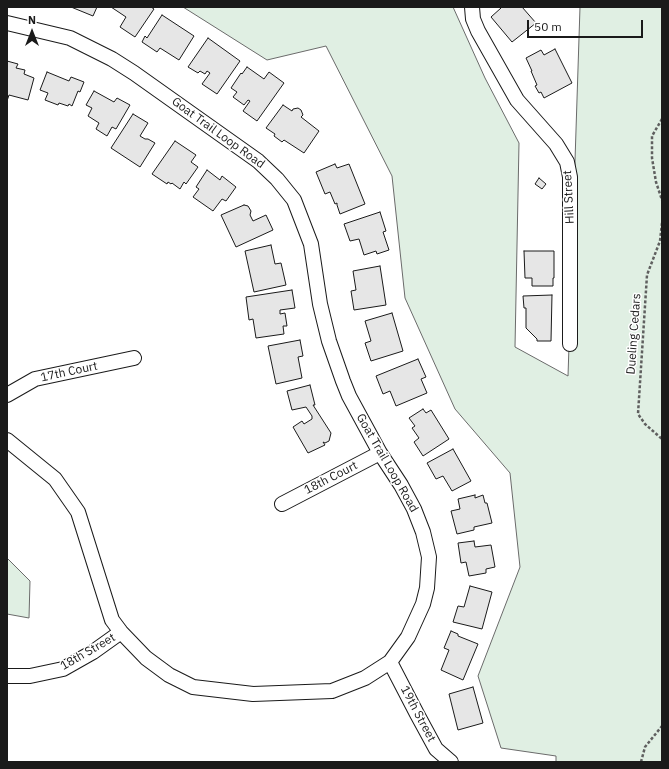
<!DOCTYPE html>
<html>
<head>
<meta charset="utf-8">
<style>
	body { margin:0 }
	#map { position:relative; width:669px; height:769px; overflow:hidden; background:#fff; font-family:"IBM Plex Sans",sans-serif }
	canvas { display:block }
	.frame { position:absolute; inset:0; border:8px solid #1a1a1a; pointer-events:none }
	.north { position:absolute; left:12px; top:12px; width:40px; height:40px; -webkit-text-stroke:3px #fff; paint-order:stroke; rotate:0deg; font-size:11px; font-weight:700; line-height:16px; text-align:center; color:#1a1a1a }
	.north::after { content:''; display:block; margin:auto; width:14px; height:18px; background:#1a1a1a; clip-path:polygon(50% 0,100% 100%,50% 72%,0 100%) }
	.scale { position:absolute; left:527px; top:20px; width:116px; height:18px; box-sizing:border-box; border:2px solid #1a1a1a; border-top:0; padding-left:5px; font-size:12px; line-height:14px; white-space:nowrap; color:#1a1a1a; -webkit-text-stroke:3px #fff; paint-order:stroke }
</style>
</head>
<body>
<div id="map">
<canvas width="669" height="769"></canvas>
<div class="frame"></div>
<div class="north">N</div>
<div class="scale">50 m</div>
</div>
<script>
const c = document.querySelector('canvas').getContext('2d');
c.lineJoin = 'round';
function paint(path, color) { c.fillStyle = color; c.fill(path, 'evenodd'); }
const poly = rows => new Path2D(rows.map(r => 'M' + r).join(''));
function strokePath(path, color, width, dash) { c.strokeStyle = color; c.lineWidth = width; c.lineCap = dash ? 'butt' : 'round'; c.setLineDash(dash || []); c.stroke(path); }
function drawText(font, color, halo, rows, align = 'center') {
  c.font = font + ' "IBM Plex Sans",sans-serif'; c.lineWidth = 3; c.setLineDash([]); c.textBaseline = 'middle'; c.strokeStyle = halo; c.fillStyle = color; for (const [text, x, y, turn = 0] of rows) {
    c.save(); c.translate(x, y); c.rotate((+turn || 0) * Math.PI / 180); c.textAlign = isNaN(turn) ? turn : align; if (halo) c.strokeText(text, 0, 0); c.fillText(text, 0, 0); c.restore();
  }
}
const green = poly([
	[183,7,453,7,485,78,519,143,515,347,568,376,580,7,662,7,662,762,556,762,556,756,501,748,478,676,520,567,510,473,455,409,405,298,392,176,326,46,267,60,183,7],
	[7,558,30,581,29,618,7,614,7,558]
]);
paint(green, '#e0efe3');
strokePath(green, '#6a6a6a', 1);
const building = poly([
	[71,7,97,7,93,16,71,7],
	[111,7,151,7,154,9,135,37,120,27,126,17,111,7],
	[500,7,522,7,536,23,512,42,491,17,501,8,500,7],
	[162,15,194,36,179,60,160,48,157,52,142,42,145,36,147,38,162,15],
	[208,38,240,61,217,94,202,84,210,73,207,71,205,74,200,71,198,73,188,67,208,38],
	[555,49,572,83,544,98,541,92,539,93,535,86,537,85,531,71,532,71,526,58,541,50,544,55,555,49],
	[7,61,18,64,16,68,25,70,24,74,34,78,28,100,9,95,7,101,7,61],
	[247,67,264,79,269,72,284,83,257,121,243,111,250,101,248,100,244,105,233,97,237,92,231,88,241,73,242,74,247,67],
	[47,72,69,81,71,77,84,82,80,92,78,91,72,106,69,104,68,106,59,103,58,105,45,100,48,93,40,90,47,72],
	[94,91,114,102,117,98,130,105,116,129,112,127,107,136,96,129,99,123,88,116,92,108,86,105,94,91],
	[283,105,292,111,293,109,298,108,301,110,303,115,301,117,319,131,304,153,284,140,282,142,274,136,275,134,266,128,283,105],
	[133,114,148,123,140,136,145,139,148,139,155,143,140,167,111,148,133,114],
	[175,141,196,155,191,162,198,167,186,184,184,182,180,189,172,183,171,184,168,182,167,184,152,174,175,141],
	[335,164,337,168,349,164,365,204,340,214,337,205,337,203,335,204,330,192,325,194,316,172,335,164],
	[207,170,220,180,222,176,236,187,226,201,222,199,213,211,193,197,199,189,196,187,207,170],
	[539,178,546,184,542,189,535,184,539,178],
	[244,205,248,206,251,211,250,215,253,221,266,215,273,230,236,247,221,215,244,205],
	[380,212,386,231,383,232,389,250,377,254,376,251,364,255,359,239,350,241,344,224,380,212],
	[271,245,275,264,281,263,286,285,254,292,245,251,271,245],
	[524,251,554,251,554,278,553,278,553,286,532,286,532,278,525,278,524,251],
	[380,266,386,305,354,310,351,291,356,290,353,271,380,266],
	[292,290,295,308,280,310,280,314,285,313,287,326,283,326,284,334,256,338,253,319,249,320,246,297,292,290],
	[552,295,551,341,537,341,537,339,526,328,526,308,524,308,523,296,552,295],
	[392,313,403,351,371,361,365,343,371,341,365,321,392,313],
	[300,340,303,356,298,357,302,378,276,384,268,346,300,340],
	[418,359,426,377,421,379,427,393,396,406,390,391,383,394,376,376,418,359],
	[310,385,315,405,313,405,331,433,329,441,325,443,323,442,325,445,308,453,293,427,302,421,304,424,312,419,312,416,306,407,292,410,287,391,310,385],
	[423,409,426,413,431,410,449,439,423,456,414,442,419,438,412,428,415,426,409,418,423,409],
	[453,449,471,481,452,491,443,476,436,479,427,463,453,449],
	[475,495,475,498,483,495,485,503,487,503,492,523,474,527,474,530,457,534,451,511,460,509,458,499,475,495],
	[474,541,475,547,491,545,495,567,486,569,486,573,469,576,466,562,461,563,458,543,474,541],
	[470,586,492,592,482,629,453,622,458,606,464,607,470,586],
	[451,631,458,634,458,636,478,644,463,680,441,670,449,650,444,648,451,631],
	[473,687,483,723,458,730,449,694,473,687]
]);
paint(building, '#e6e6e6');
strokePath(building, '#1a1a1a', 1);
const street = poly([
	[472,7,473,19,478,31,517,100,556,144,567,162,570,177,570,344],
	[7,23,70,38,112,59,134,73,258,161,277,179,294,200,311,244,320,304,329,341,343,381,349,396,380,453,401,485,414,509,423,532,429,557,427,588,423,604,408,637,390,662,365,678,332,691,253,694,193,687,169,675,146,658,121,632,112,620,78,512,55,479,7,440],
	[7,395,35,379,134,358],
	[282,504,380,453],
	[390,662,417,714,436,749,451,762],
	[7,676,30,676,63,669,93,652,121,632]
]);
strokePath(street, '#1a1a1a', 16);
strokePath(poly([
	[662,119,652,136,652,158,656,182,662,200],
	[662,223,660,241,647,275,638,414,645,424,662,439],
	[641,762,645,747,662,726]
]), '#5f5f5f', 2.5, [3, 2]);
strokePath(street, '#fff', 14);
drawText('12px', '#1a1a1a', '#fff', [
	["Goat Trail Loop Road",218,133,36],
	["Hill Street",569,197,-93],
	["Dueling Cedars",634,334,-86],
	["17th Court",69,372,-12],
	["Goat Trail Loop Road",387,463,60],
	["18th Court",331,478,-27],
	["18th Street",88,652,-30],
	["19th Street",418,714,62]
]);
</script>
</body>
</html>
